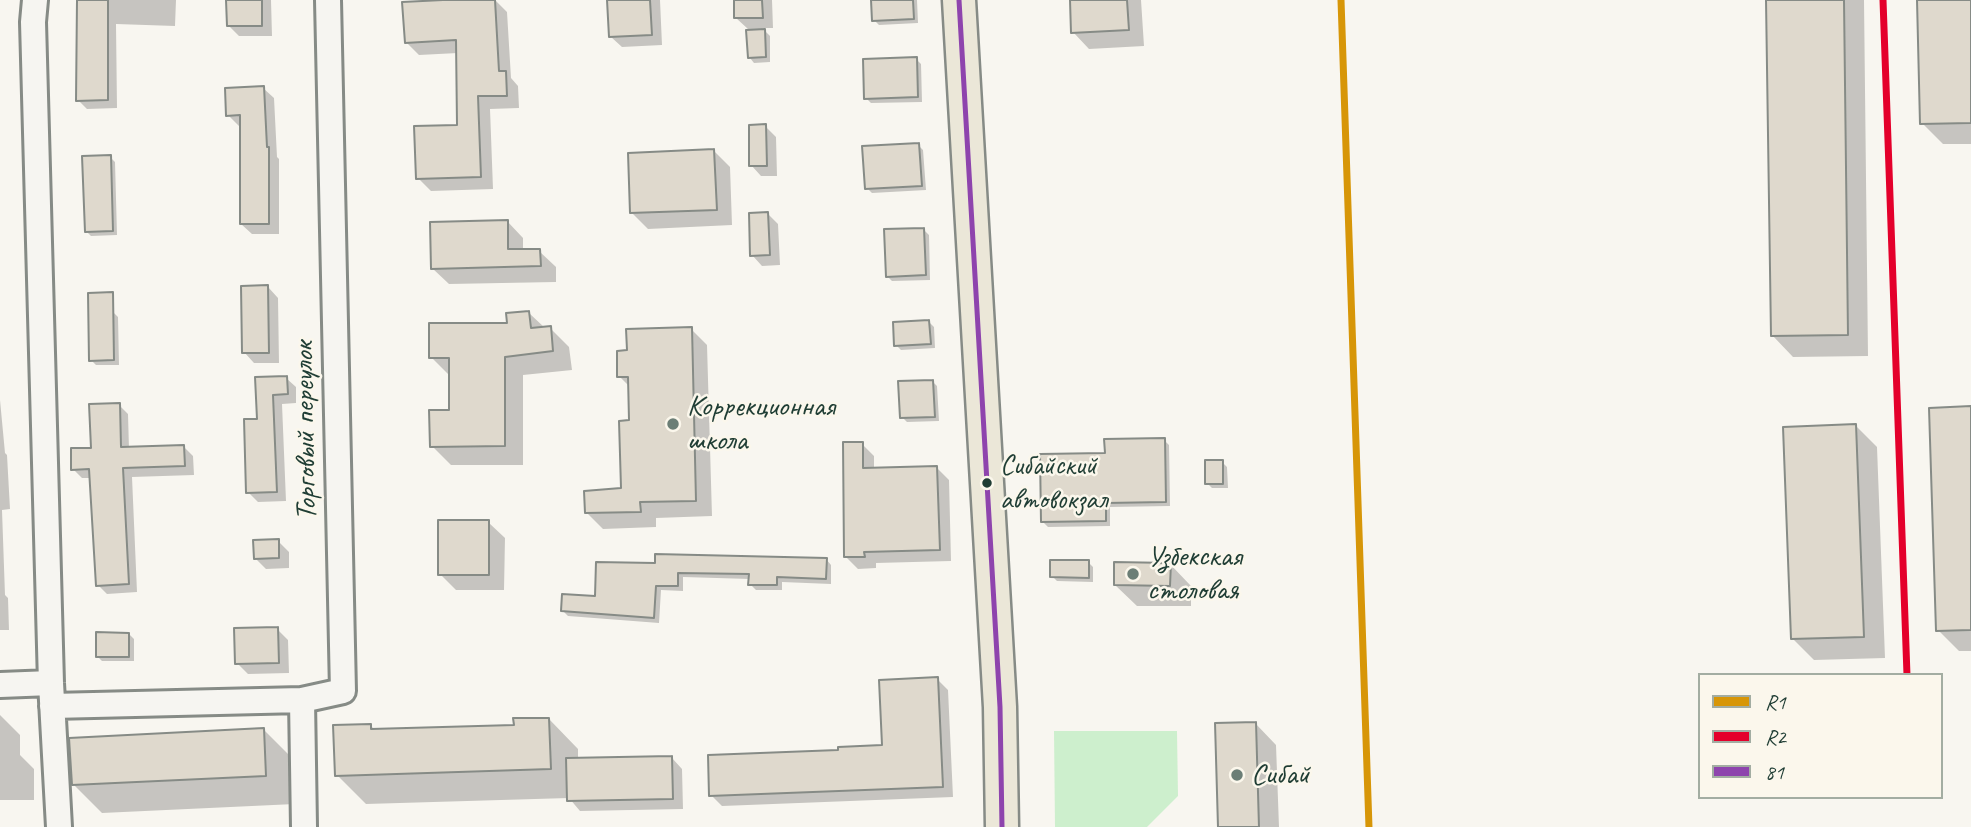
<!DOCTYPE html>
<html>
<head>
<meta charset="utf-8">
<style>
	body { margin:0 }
	#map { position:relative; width:1971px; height:827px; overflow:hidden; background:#f8f6f0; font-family:Caveat,sans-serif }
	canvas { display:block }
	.legend { position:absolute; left:1698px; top:673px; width:245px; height:126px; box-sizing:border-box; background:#fbf7ec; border:2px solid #a3ada2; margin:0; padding:9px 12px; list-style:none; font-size:21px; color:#1f3d34 }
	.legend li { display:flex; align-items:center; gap:14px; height:35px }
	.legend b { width:35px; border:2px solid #a3ada2 }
</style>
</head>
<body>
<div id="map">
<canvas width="1971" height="827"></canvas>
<ul class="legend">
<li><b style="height:9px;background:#d79608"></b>R1</li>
<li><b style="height:9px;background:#e4002b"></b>R2</li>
<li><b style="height:9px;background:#8e44ad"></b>81</li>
</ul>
</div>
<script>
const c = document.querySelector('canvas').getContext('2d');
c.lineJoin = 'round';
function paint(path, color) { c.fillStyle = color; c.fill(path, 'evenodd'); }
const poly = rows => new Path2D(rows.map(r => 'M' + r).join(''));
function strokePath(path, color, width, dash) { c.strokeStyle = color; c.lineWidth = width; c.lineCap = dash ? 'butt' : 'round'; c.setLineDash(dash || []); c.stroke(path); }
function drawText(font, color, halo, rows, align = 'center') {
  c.font = font + ' Caveat,sans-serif'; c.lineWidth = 5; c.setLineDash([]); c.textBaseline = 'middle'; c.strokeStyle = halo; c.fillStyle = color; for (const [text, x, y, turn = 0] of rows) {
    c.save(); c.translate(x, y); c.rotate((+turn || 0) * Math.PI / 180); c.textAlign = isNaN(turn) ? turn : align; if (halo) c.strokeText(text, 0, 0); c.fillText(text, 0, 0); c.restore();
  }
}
paint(poly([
	[1054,731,1177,731,1178,796,1147,827,1055,827]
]), '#cdefcd');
paint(poly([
	[78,0,176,0,175,26,116,24,117,108,87,109,78,100],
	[228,0,271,0,272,36,239,36,228,25],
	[474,0,495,0,507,12,511,78,518,86,519,108,490,109,493,189,431,191,418,178,459,127,458,53,419,55,406,42],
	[609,0,660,0,662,45,622,47,611,37],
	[735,0,772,0,773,28,762,28,770,36,770,62,754,63,750,58,748,29,736,18],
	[873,0,917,0,918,23,879,25,874,20],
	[1072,0,1141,0,1144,46,1089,49,1073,32],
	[1768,0,1864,0,1868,356,1793,357,1772,335],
	[1919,0,1971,0,1971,144,1943,144,1922,123],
	[916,59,921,64,922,102,871,103,866,98],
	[263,88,274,98,277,157,279,159,279,234,252,234,241,224,241,126,239,126,228,115],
	[765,126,776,137,777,176,761,176,751,165],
	[918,145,923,150,926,190,872,193,867,188],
	[714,151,730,167,732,225,648,229,632,213],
	[110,157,115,162,117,235,91,236,86,231],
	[767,213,778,224,780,265,762,266,752,255],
	[507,221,523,238,523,251,539,251,556,267,556,282,449,284,432,268],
	[924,230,929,235,930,280,892,281,887,276],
	[268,287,278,298,279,363,254,363,244,352],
	[113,312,118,317,119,365,96,365,91,360],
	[529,313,545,328,550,328,569,347,572,370,523,375,523,465,451,465,432,446,451,411,451,377,431,357,509,325],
	[929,322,934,327,935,348,901,350,896,345],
	[691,329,707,345,712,516,656,518,656,527,603,529,586,512,622,490,630,422,630,387,619,376,629,352],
	[286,378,296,387,296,403,282,404,286,501,258,502,248,492,259,420,257,379],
	[932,381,937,386,939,421,907,422,902,417],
	[0,400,5,453,7,455,10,509,2,510,5,595,8,598,9,630,0,630],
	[119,405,128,414,129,449,184,447,193,456,194,475,132,477,137,592,107,594,98,585,91,478,82,478,73,469,93,450],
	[1971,408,1971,651,1959,651,1938,630],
	[1856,426,1877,447,1885,658,1814,660,1793,639],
	[1164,440,1169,445,1170,506,1110,507,1110,526,1048,527,1043,522,1106,454],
	[862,444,874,456,874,470,937,468,949,480,951,561,876,563,876,568,858,569,846,557],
	[1222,462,1227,467,1228,488,1212,488,1207,483],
	[488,522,505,538,504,590,456,590,440,574],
	[278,541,289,552,289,568,266,569,255,558],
	[826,559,831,565,831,584,782,582,782,590,756,590,750,584,750,579,683,577,683,591,661,590,659,623,568,616,562,610,597,598,657,565],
	[1088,562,1093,567,1093,582,1057,581,1052,576],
	[1170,564,1191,586,1191,606,1137,606,1115,585],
	[277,629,288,640,289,673,248,674,237,663],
	[129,634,134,639,134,661,102,661,97,656],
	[937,679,948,690,953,797,722,806,711,795,840,752,884,746],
	[0,715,20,735,20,755,34,769,34,800,0,800],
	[549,719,578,749,578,760,672,758,682,769,683,809,580,811,569,798,366,804,337,775,370,725,376,731,515,726],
	[1255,723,1276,745,1279,827,1220,827],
	[264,730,293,759,295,804,102,813,73,784]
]), '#0003');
const building = poly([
	[77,0,108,0,108,100,76,101,77,0],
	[226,0,262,0,262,26,227,26,226,0],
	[443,0,495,0,499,71,506,71,507,96,478,96,481,177,416,179,414,126,457,125,456,40,405,43,402,2,443,0],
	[607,0,650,0,652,35,609,37,607,0],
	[734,0,762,0,763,18,734,18,734,0],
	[871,0,913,0,914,19,872,21,871,0],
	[1070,0,1127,0,1129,30,1071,33,1070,0],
	[1766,0,1844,0,1848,335,1771,336,1766,0],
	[1917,0,1971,0,1971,123,1920,124,1917,0],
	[765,29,766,57,748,58,746,30,765,29],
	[917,57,918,97,864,99,863,59,917,57],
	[264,86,267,147,269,147,269,224,240,224,240,115,226,116,225,88,264,86],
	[766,124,767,166,749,166,749,125,766,124],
	[919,143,922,186,865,189,862,146,919,143],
	[714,149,717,210,630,213,628,153,714,149],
	[111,155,113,231,85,232,82,156,111,155],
	[768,212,770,255,750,256,749,213,768,212],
	[508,220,508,249,540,249,541,266,431,269,430,222,508,220],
	[924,228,926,275,886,277,884,229,924,228],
	[268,285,269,353,242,353,241,286,268,285],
	[113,292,114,360,89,361,88,293,113,292],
	[529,311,531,328,551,326,553,351,505,357,505,446,430,447,429,410,449,410,449,358,429,358,429,323,507,323,506,313,529,311],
	[929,320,931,344,894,346,893,322,929,320],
	[692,327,696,501,640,502,641,512,585,513,584,491,621,488,619,421,629,420,628,377,617,377,617,351,627,350,626,329,692,327],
	[287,376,288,394,273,395,277,492,246,493,244,419,257,419,255,377,287,376],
	[933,380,935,417,900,418,898,381,933,380],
	[120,403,121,447,184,445,185,466,123,468,129,584,96,586,89,469,71,470,71,448,91,448,89,404,120,403],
	[1971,406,1971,630,1936,631,1929,408,1971,406],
	[1856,424,1864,637,1791,639,1783,427,1856,424],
	[1165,438,1166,502,1106,503,1106,521,1041,522,1040,454,1105,453,1104,439,1165,438],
	[843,442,863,442,863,468,937,466,940,550,864,552,865,557,844,557,843,442],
	[1205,460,1223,460,1223,484,1205,484,1205,460],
	[438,520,489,520,489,575,438,575,438,520],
	[279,539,279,558,254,559,253,540,279,539],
	[655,554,827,558,826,579,777,577,777,585,748,585,749,574,678,573,678,586,656,586,654,618,561,611,562,594,595,596,596,562,655,563,655,554],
	[1050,560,1089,560,1089,578,1050,577,1050,560],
	[1114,562,1171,563,1170,586,1114,585,1114,562],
	[278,627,279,663,235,664,234,628,278,627],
	[96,632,129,633,129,657,96,657,96,632],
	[938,677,943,787,709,796,708,755,838,750,838,747,882,745,879,680,938,677],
	[513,718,549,718,551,769,335,776,333,725,371,724,371,729,514,725,513,718],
	[1256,722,1259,827,1218,827,1215,723,1256,722],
	[264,728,266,776,72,785,69,738,264,728],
	[672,756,673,799,567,801,566,758,672,756]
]);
paint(building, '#dfd9cd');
strokePath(building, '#868b86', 2);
const minor = poly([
	[35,0,33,22,51,683,59,827],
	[0,685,51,683],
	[52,706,302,700],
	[304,827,302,700,343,691,328,0]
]);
const major = poly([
	[959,0,1000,707,1002,827]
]);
strokePath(minor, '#868b86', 30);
strokePath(major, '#868b86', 37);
strokePath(minor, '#f6f5f1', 24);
strokePath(major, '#ebe7d8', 32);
strokePath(poly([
	[959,0,1000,707,1002,827]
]), '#8e44ad', 5);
strokePath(poly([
	[1341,0,1369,827]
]), '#d79608', 7);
strokePath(poly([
	[1883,0,1907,675]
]), '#e4002b', 7);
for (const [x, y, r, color] of [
	[673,424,7,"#6b7e76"],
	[987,483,6,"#1f3d34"],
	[1133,574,7,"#6b7e76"],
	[1237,775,7,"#6b7e76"]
]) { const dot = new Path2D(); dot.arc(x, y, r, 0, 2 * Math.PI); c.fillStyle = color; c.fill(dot); strokePath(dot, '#fbf7ec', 2.5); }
drawText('28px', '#1f3d34', '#fbf7ec', [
	["Сибайский",1000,467],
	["автовокзал",1000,501]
], 'left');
drawText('30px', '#1f3d34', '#fbf7ec', [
	["Коррекционная",687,407],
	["школа",687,441],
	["Узбекская",1147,557],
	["столовая",1147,591],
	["Сибай",1251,775]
], 'left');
drawText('30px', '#1f3d34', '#fbf7ec', [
	["Торговый переулок",306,431,-91]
]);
</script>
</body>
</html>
